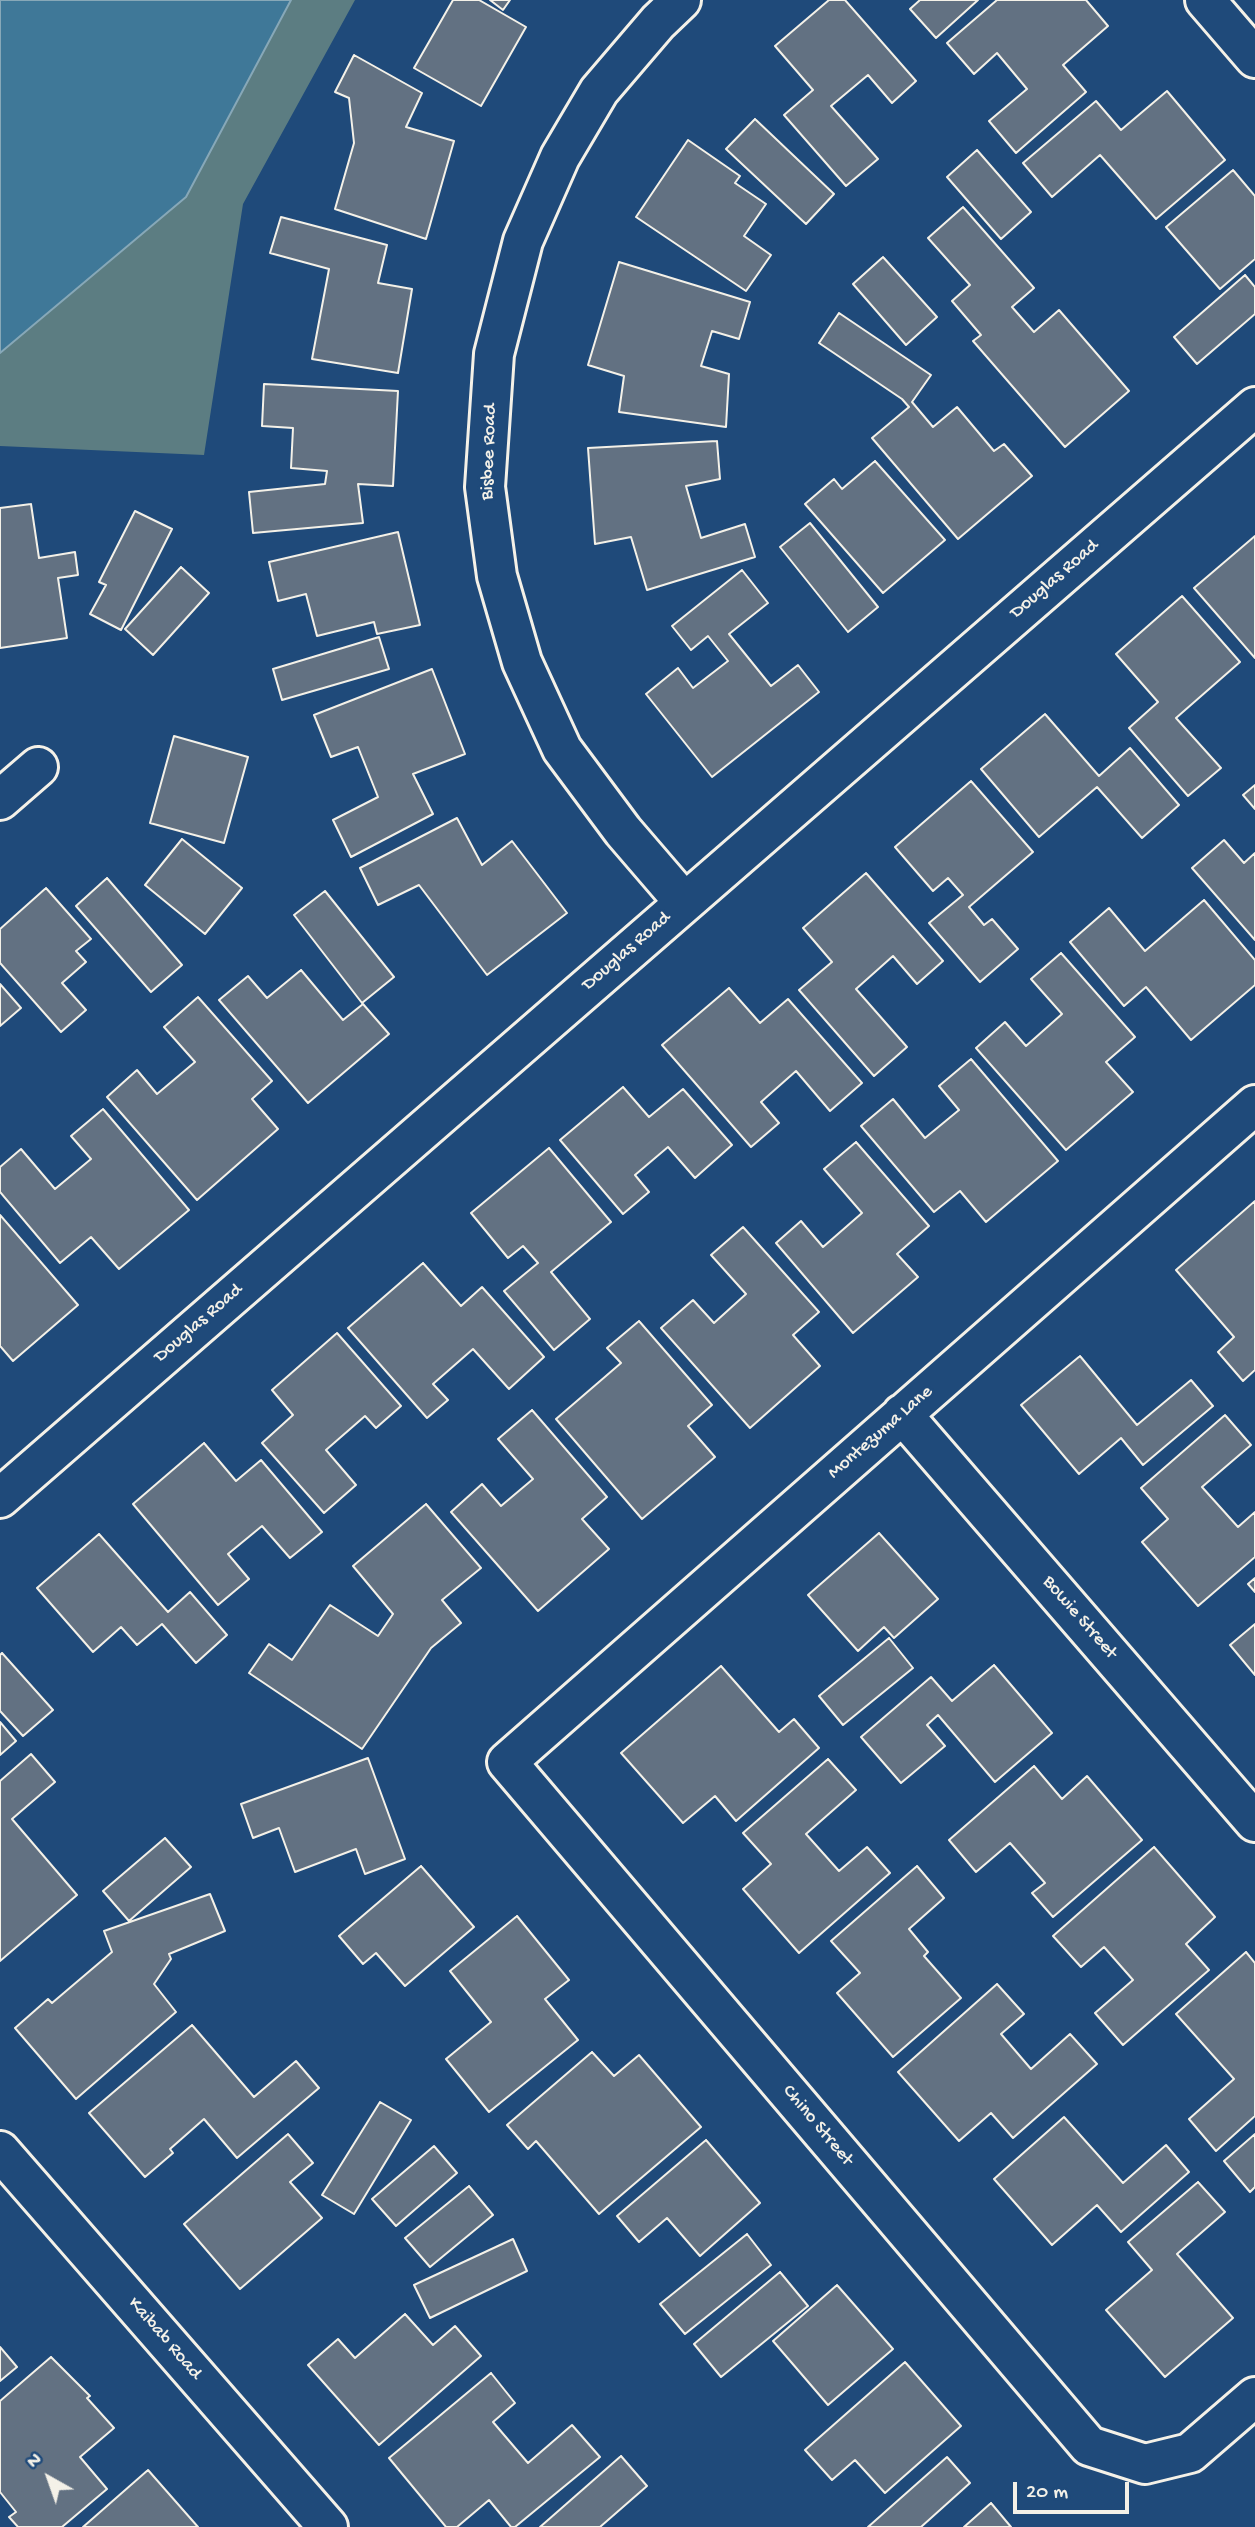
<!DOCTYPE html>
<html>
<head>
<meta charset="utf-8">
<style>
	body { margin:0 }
	#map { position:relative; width:1255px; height:2527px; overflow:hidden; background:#1f4a7a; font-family:"Gochi Hand",sans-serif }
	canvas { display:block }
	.north { position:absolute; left:14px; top:2443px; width:70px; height:70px; -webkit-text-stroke:5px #1f4a7a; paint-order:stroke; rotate:320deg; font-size:19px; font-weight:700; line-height:28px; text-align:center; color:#f4f1e8 }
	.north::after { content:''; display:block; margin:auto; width:24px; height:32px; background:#f4f1e8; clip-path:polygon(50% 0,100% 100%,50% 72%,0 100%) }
	.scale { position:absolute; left:1013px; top:2482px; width:116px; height:32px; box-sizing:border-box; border:4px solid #f4f1e8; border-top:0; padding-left:9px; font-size:21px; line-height:24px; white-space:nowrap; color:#f4f1e8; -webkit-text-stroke:5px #1f4a7a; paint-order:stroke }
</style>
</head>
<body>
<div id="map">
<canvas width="1255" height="2527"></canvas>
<div class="north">N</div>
<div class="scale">20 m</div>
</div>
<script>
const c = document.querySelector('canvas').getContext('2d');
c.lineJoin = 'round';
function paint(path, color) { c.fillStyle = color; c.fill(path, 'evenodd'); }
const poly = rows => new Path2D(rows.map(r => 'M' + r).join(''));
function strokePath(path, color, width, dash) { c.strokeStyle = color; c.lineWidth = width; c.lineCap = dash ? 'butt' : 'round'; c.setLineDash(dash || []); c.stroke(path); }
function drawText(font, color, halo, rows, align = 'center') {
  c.font = font + ' "Gochi Hand",sans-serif'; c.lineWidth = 5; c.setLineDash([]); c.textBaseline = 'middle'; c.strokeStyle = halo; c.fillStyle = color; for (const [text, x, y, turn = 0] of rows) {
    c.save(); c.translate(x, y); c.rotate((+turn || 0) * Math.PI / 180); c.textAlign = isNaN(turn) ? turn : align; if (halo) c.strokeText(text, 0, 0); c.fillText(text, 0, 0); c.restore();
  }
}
paint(poly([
	[0,0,355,0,243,204,204,455,0,446]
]), '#5c7d82');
const water = poly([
	[0,0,291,0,186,197,0,353,0,0]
]);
paint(water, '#3f7898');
strokePath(water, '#87a8b8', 2);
const building = poly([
	[453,0,479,0,526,27,481,106,414,68,453,0],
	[490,0,510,0,503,10,490,0],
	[829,0,845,0,916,81,892,103,868,75,831,106,878,159,846,186,784,115,813,90,775,46,829,0],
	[920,0,978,0,936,38,910,9,920,0],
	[997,0,1086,0,1108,26,1063,65,1086,92,1016,153,989,121,1027,89,997,53,974,74,947,43,997,0],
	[354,55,422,93,406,127,454,141,426,239,335,209,354,143,349,98,335,92,354,55],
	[1167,91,1225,160,1156,219,1100,155,1052,197,1023,163,1096,101,1121,130,1167,91],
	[755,119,834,194,806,224,726,149,755,119],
	[688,140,740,176,735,183,766,204,744,236,771,255,746,291,636,217,688,140],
	[977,150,1031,212,1001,239,947,177,977,150],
	[1233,170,1255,196,1255,259,1220,289,1166,227,1233,170],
	[963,207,1034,288,1012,307,1034,332,1059,310,1129,391,1065,447,973,341,981,335,952,301,970,285,928,238,963,207],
	[281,217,387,245,378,283,412,289,398,373,312,359,329,269,270,253,281,217],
	[883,257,937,317,906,345,853,284,883,257],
	[619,262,750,302,739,339,712,331,701,366,729,374,726,427,619,412,624,376,588,365,619,262],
	[1245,275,1255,287,1255,314,1197,364,1174,337,1245,275],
	[839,313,931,375,912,402,933,427,957,407,994,451,1004,444,1032,476,958,539,872,438,909,407,902,399,819,343,839,313],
	[264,384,398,391,393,486,358,484,363,523,253,533,249,492,325,484,327,471,291,468,293,428,262,426,264,384],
	[717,441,720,479,686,486,701,538,745,524,755,557,647,590,631,537,595,544,588,448,717,441],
	[875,461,945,540,883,593,805,504,834,479,842,489,875,461],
	[31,504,39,558,75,552,78,575,58,578,67,638,0,648,0,508,31,504],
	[135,511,172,529,121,630,90,614,106,585,99,582,135,511],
	[810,523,878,607,848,632,780,547,810,523],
	[398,532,420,625,377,634,374,622,317,636,306,594,278,601,269,562,398,532],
	[1255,536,1255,658,1194,588,1255,536],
	[181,567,209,593,153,655,125,629,181,567],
	[742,570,768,603,729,634,771,686,798,665,819,692,712,777,646,694,678,668,693,688,728,661,708,636,691,650,672,626,742,570],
	[1182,596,1240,662,1176,718,1221,768,1188,796,1129,728,1158,702,1116,654,1182,596],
	[379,637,389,669,282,700,273,669,379,637],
	[432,669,465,754,413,774,433,814,351,857,333,820,378,797,358,747,331,757,314,715,432,669],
	[1045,714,1099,776,1130,748,1179,805,1142,838,1097,787,1039,837,981,769,1045,714],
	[174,736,248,757,224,843,150,823,174,736],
	[971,781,1033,852,969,907,984,925,992,919,1018,949,980,982,929,923,963,895,948,878,933,891,895,847,971,781],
	[1255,785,1255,809,1243,795,1255,785],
	[457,818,482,865,512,841,567,913,487,975,419,885,378,905,360,868,457,818],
	[182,839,242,888,205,934,145,885,182,839],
	[1224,840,1244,863,1255,853,1255,940,1192,868,1224,840],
	[866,873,943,961,917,984,893,956,856,989,907,1047,874,1076,799,990,832,962,803,928,866,873],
	[107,878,182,965,151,992,76,906,107,878],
	[46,888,91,939,76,951,86,962,62,983,86,1010,61,1032,0,963,0,929,46,888],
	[325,891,394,977,362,1003,294,915,325,891],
	[1204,900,1255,960,1255,985,1191,1040,1146,987,1124,1006,1070,942,1109,908,1145,951,1204,900],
	[1061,953,1135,1037,1106,1062,1133,1092,1066,1150,976,1048,1005,1022,1026,1046,1062,1014,1031,979,1061,953],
	[301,970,343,1020,363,1004,389,1034,308,1103,219,1000,248,976,267,998,301,970],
	[0,984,21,1008,0,1026,0,984],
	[729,988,760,1023,788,999,862,1083,830,1111,796,1071,761,1102,779,1123,751,1147,662,1045,729,988],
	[198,997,272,1081,252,1099,278,1129,197,1200,107,1097,137,1070,157,1094,195,1062,164,1027,198,997],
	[971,1059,1058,1161,986,1222,960,1191,934,1212,861,1126,893,1099,925,1138,959,1110,939,1086,971,1059],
	[623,1087,649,1117,683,1089,732,1145,695,1178,668,1147,635,1175,649,1192,623,1214,560,1140,623,1087],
	[103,1109,189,1210,119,1269,91,1237,60,1263,0,1192,0,1167,21,1149,55,1189,91,1159,71,1136,103,1109],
	[856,1142,929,1226,897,1254,918,1277,853,1333,776,1243,801,1221,823,1247,862,1213,824,1169,856,1142],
	[549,1148,611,1222,551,1272,590,1319,554,1350,504,1291,538,1263,523,1246,508,1258,471,1213,549,1148],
	[1255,1201,1255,1370,1243,1381,1218,1352,1234,1337,1176,1270,1255,1201],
	[0,1215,78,1305,13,1361,0,1346,0,1215],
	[743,1227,819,1312,793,1335,820,1366,750,1428,661,1328,693,1300,714,1323,746,1294,711,1255,743,1227],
	[423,1263,461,1306,482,1287,544,1357,509,1389,473,1349,433,1384,448,1400,427,1418,348,1328,423,1263],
	[639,1321,712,1405,688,1426,715,1457,642,1519,556,1419,621,1363,607,1348,639,1321],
	[337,1333,401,1406,376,1428,365,1416,326,1450,356,1485,324,1513,262,1443,293,1415,272,1390,337,1333],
	[1080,1356,1137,1425,1191,1380,1213,1406,1143,1465,1121,1438,1079,1474,1021,1405,1080,1356],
	[532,1410,607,1497,582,1519,609,1549,538,1611,451,1512,482,1484,501,1506,533,1479,498,1439,532,1410],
	[1225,1415,1251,1445,1202,1487,1238,1527,1255,1512,1255,1557,1198,1606,1142,1542,1168,1519,1141,1488,1225,1415],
	[204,1443,236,1481,261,1460,322,1532,290,1558,262,1526,228,1554,249,1579,218,1605,133,1504,204,1443],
	[426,1504,481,1568,442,1600,461,1623,431,1648,362,1749,249,1673,269,1644,292,1660,330,1605,378,1636,393,1614,353,1566,426,1504],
	[879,1533,938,1599,894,1638,884,1627,858,1651,808,1595,879,1533],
	[99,1534,168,1612,190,1592,227,1635,196,1663,162,1624,137,1645,121,1627,93,1652,37,1588,99,1534],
	[1255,1578,1255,1592,1248,1584,1255,1578],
	[1255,1624,1255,1675,1230,1645,1255,1624],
	[889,1638,913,1668,843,1725,819,1696,889,1638],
	[2,1653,53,1710,23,1736,0,1711,0,1655,2,1653],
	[994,1665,1052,1733,995,1782,938,1715,927,1725,945,1746,901,1783,861,1737,931,1677,952,1701,994,1665],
	[721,1666,779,1732,794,1719,819,1748,736,1821,715,1796,683,1823,621,1753,721,1666],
	[0,1722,16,1741,0,1755,0,1722],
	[31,1754,55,1782,12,1819,77,1895,0,1961,0,1781,31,1754],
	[368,1758,405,1859,365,1874,356,1849,295,1872,279,1828,253,1838,241,1804,368,1758],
	[828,1759,856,1790,806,1834,839,1871,867,1847,890,1873,799,1953,743,1889,771,1864,743,1833,828,1759],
	[1034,1766,1062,1799,1087,1776,1142,1840,1053,1917,1032,1893,1045,1883,1010,1843,976,1872,949,1840,1034,1766],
	[165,1838,191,1867,129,1921,103,1891,165,1838],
	[1154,1847,1215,1917,1186,1944,1209,1970,1123,2045,1095,2013,1133,1980,1104,1947,1081,1967,1053,1936,1154,1847],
	[421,1866,474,1927,405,1986,376,1953,363,1964,339,1936,421,1866],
	[917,1866,944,1898,909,1929,928,1952,924,1956,961,1998,893,2057,837,1993,860,1973,831,1941,917,1866],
	[210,1894,225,1931,169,1954,171,1959,154,1984,176,2012,76,2099,15,2028,48,1999,52,2003,112,1952,104,1931,210,1894],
	[517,1916,569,1980,545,1999,578,2040,489,2112,446,2059,491,2022,450,1971,517,1916],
	[1246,1952,1255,1963,1255,2116,1216,2151,1189,2119,1234,2079,1176,2014,1246,1952],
	[997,1984,1024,2014,1001,2034,1031,2069,1070,2034,1097,2064,1013,2138,991,2113,959,2141,898,2072,997,1984],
	[192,2025,254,2097,296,2061,319,2088,237,2158,204,2119,170,2149,173,2153,145,2177,89,2113,192,2025],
	[592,2052,614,2076,639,2055,701,2127,599,2214,536,2141,528,2149,507,2125,592,2052],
	[380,2102,411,2120,354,2214,322,2195,380,2102],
	[1064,2117,1123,2183,1166,2145,1189,2172,1121,2232,1097,2205,1052,2245,994,2179,1064,2117],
	[288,2134,313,2163,290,2182,322,2218,240,2289,184,2224,288,2134],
	[1255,2134,1255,2187,1250,2192,1224,2161,1255,2134],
	[706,2140,760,2203,700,2256,667,2218,639,2242,617,2216,706,2140],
	[434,2146,457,2173,396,2226,372,2199,434,2146],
	[1198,2182,1225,2212,1177,2254,1233,2318,1165,2377,1106,2310,1152,2270,1128,2242,1198,2182],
	[469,2186,493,2215,430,2267,405,2238,469,2186],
	[747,2234,771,2265,685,2334,660,2304,747,2234],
	[513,2239,527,2271,430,2318,414,2285,513,2239],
	[780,2272,808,2306,721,2377,694,2344,780,2272],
	[837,2285,893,2349,828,2405,773,2341,837,2285],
	[405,2314,433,2345,455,2326,481,2356,379,2445,308,2365,338,2339,355,2358,405,2314],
	[0,2347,17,2367,0,2381,0,2347],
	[51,2357,90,2396,87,2398,114,2428,80,2457,107,2489,62,2527,18,2527,9,2517,16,2512,0,2492,0,2401,51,2357],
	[905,2362,961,2426,885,2493,855,2460,832,2480,805,2450,905,2362],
	[491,2373,515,2403,493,2422,528,2463,572,2425,600,2457,515,2527,511,2527,489,2500,457,2527,446,2527,389,2458,491,2373],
	[621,2456,647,2486,600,2527,540,2527,621,2456],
	[947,2457,970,2483,921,2527,868,2527,947,2457],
	[148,2470,198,2527,83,2527,148,2470],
	[991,2503,1011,2527,964,2527,991,2503]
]);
paint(building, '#627182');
strokePath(building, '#f4f1e8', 2);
const minor = poly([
	[681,0,658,22,599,91,560,157,523,241,494,354,485,487,497,576,522,662,562,749,623,831,684,902],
	[1205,0,1255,58],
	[0,800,38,767],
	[1255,1105,507,1762,1089,2446,1145,2464,1190,2453,1255,2397],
	[902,1414,1255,1822],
	[0,1498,1255,407],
	[0,2151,328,2527]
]);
strokePath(minor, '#f4f1e8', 44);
strokePath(minor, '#1f4a7a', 38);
drawText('19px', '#f4f1e8', '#1f4a7a', [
	["Bisbee Road",490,452,-88],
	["Douglas Road",1055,580,-41],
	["Douglas Road",627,952,-41],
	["Douglas Road",199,1324,-41],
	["Montezuma Lane",881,1433,-41],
	["Bowie Street",1079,1618,49],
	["Chino Street",817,2126,50],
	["Kaibab Road",164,2339,49]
]);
</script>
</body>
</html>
